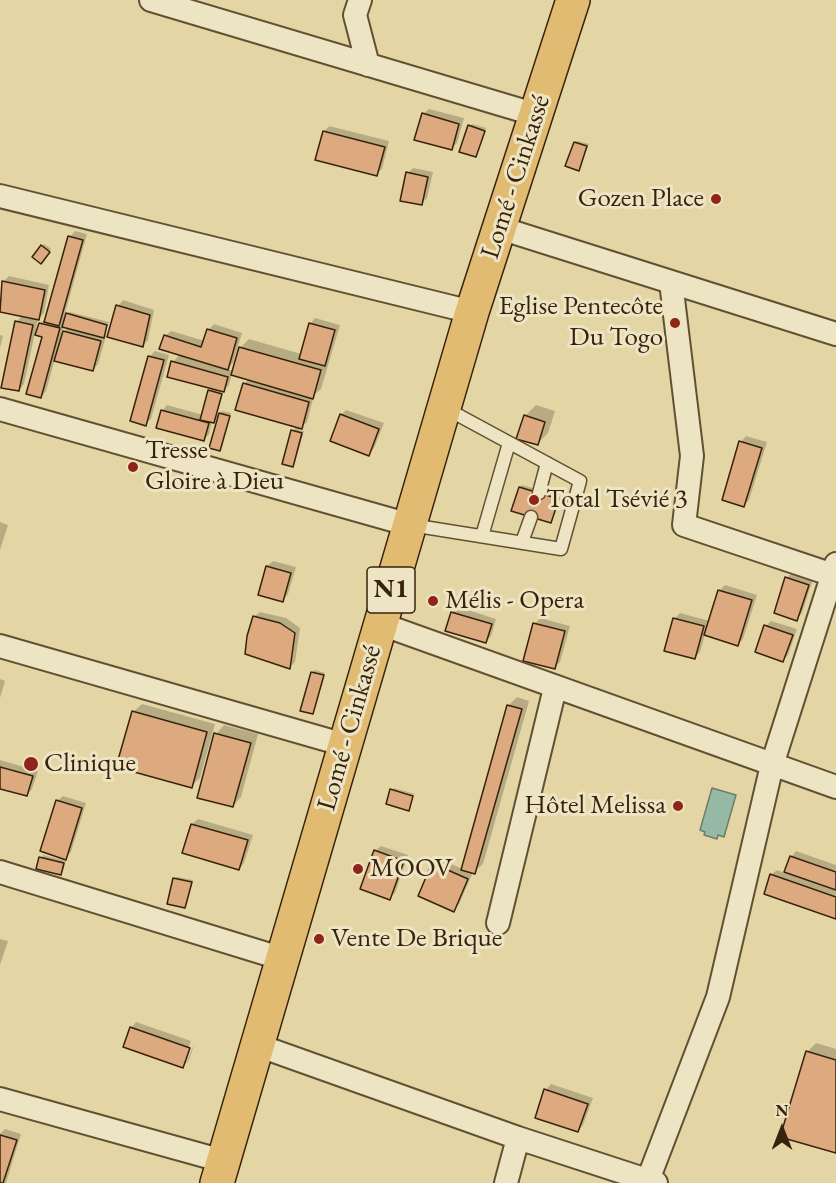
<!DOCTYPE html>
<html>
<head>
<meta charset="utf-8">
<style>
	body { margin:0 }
	#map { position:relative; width:836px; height:1183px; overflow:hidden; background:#e4d6a4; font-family:"EB Garamond",serif }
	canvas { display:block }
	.north { position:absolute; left:752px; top:1099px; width:60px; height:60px; -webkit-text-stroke:4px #ede4c4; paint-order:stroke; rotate:0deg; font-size:16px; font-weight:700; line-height:24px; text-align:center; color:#37230d }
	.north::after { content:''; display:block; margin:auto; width:21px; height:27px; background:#37230d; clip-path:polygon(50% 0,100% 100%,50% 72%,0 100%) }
</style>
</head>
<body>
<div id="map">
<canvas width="836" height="1183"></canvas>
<div class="north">N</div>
</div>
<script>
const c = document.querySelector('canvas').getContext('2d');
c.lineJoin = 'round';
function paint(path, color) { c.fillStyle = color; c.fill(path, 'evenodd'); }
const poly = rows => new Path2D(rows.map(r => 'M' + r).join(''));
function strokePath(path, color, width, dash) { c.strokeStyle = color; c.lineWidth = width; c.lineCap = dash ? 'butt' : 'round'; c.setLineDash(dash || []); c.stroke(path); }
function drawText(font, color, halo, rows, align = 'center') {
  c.font = font + ' "EB Garamond",serif'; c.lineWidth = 6; c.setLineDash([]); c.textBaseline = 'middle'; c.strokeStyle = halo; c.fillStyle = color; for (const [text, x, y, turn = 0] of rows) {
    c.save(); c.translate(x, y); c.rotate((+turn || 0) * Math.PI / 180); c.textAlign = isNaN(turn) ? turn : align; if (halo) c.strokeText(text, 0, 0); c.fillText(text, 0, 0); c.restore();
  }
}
const water = poly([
	[712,788,736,795,724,837,718,835,717,839,704,835,705,832,700,830,712,788]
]);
paint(water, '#95b9a4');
strokePath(water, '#6f7d68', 1.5);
paint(poly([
	[429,109,464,118,457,143,451,149,423,114],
	[472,124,486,128,475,155,469,126],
	[329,126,389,141,382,169,376,174,324,132],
	[577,141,589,144,579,169,575,143],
	[413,168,433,172,427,198,421,204,408,173],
	[75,231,87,234,64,317,69,312,109,322,104,335,106,336,98,364,93,370,55,359,46,391,41,397,43,336,40,324,46,318,70,237],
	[64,326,69,327,61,334],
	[44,244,51,249,43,260,42,246],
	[9,276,49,285,44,313,38,319,24,384,19,390,17,321,23,315,0,311,3,282],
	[123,300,154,310,148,340,143,345,118,306],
	[315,318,340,325,321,389,314,395,307,422,299,430,304,431,295,463,293,465,293,431,297,426,244,384,249,379,232,374,229,385,222,392,216,417,222,411,231,413,222,447,219,450,220,415,212,421,209,434,203,440,162,411,167,405,203,415,209,391,213,388,173,362,180,354,165,336,171,331,205,341,208,330,214,324,242,333,233,363,226,369,234,371,238,350,249,339,301,354,310,324],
	[0,335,3,336,0,348],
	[155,351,169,355,151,419,145,424,131,420,150,356],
	[536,405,555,411,548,433,537,444,525,416],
	[346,410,384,423,374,448,369,454,341,415],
	[746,436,767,442,749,500,744,505,741,442],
	[522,485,560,496,551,521,520,487],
	[0,522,8,525,0,550],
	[273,561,296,567,288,594,283,600,260,594,267,566],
	[792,572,813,579,802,613,797,619,787,578],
	[725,585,757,595,743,639,738,644,705,634,700,652,695,657,674,619,680,613,710,621,720,590],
	[458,607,496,619,491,636,486,642,452,613],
	[260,612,286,618,300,628,295,662,290,667,254,617],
	[540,618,570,626,560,662,555,667,535,624],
	[771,621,797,629,788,655,783,660,766,626],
	[315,670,325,673,314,710,312,713,312,672],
	[0,679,5,681,0,698],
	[517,697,529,701,483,864,473,872,459,904,454,910,434,864,439,859,463,869,509,705],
	[142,704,215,724,200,778,191,786,133,712],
	[224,725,258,734,241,797,233,806,216,734],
	[0,760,38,771,32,789,27,795,0,788],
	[394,788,415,794,414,795,393,789],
	[63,796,86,803,71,852,65,858,57,801],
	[198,819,253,835,244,863,239,869,192,824],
	[381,846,408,855,395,893,389,898,375,851],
	[796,851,836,865,836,917,771,875,777,870,785,873,791,857],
	[43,855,66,861,63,871,61,873,38,867],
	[177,877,193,880,187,904,185,907,174,879],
	[0,939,8,941,0,965],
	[136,1022,191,1041,184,1061,187,1061,195,1042,189,1060,183,1066,131,1028],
	[816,1043,836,1049,836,1151,807,1052],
	[551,1084,593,1098,583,1125,578,1131,546,1090],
	[5,1129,21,1134,6,1183,0,1183,0,1134]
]), '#0003');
const building = poly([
	[422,113,459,124,452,150,414,140,422,113],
	[468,125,485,131,476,157,459,152,468,125],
	[323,131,385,147,377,176,315,160,323,131],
	[574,142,587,146,579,171,565,166,574,142],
	[406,172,428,177,422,205,400,201,406,172],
	[68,236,83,240,59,326,44,322,68,236],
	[41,245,50,252,41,264,32,257,41,245],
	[2,281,45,290,39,320,0,312,2,281],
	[116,305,150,315,143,347,107,337,116,305],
	[66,313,107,325,104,338,62,327,66,313],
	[15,321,33,325,19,391,1,388,15,321],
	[39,323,60,328,41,398,26,394,42,337,35,335,39,323],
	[309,323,335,330,325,366,299,359,309,323],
	[207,329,237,338,228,370,159,349,164,335,201,347,207,329],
	[63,331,101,341,93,371,54,361,63,331],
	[239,347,321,370,313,399,231,375,239,347],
	[148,356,164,360,146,426,130,421,148,356],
	[171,361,228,377,224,392,167,377,171,361],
	[243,383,309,402,302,429,235,410,243,383],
	[208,390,222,394,214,423,200,420,208,390],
	[161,410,209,423,204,441,156,428,161,410],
	[219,413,230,416,220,451,209,448,219,413],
	[340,414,379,429,369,456,330,441,340,414],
	[524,415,545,422,538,445,516,439,524,415],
	[291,430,302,433,293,467,282,464,291,430],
	[739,441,762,448,744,507,722,500,739,441],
	[519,487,559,499,551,523,511,511,519,487],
	[266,566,291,573,283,602,258,595,266,566],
	[785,577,809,585,797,621,774,613,785,577],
	[718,590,752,600,738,646,704,635,718,590],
	[451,612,492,624,486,643,445,631,451,612],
	[253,616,280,623,295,633,290,669,245,654,247,636,253,616],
	[673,618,704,626,695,659,664,651,673,618],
	[533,623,565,631,555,669,523,661,533,623],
	[764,625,793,635,783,662,755,652,764,625],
	[311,672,324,675,313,714,300,711,311,672],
	[507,705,522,709,475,874,461,870,507,705],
	[132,711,207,732,192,788,116,767,132,711],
	[214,733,251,743,233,807,197,798,214,733],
	[0,767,33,776,27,796,0,789,0,767],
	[390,789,413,796,409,811,386,804,390,789],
	[56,800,82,808,66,860,40,851,56,800],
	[191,824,248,840,239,870,182,853,191,824],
	[374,850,404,861,390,900,360,889,374,850],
	[790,856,836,872,836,890,784,872,790,856],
	[39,857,64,863,61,875,36,869,39,857],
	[432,863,468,879,454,912,418,896,432,863],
	[770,874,836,897,836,919,764,894,770,874],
	[173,878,192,882,185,908,167,904,173,878],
	[130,1027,190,1048,183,1068,123,1047,130,1027],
	[806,1051,836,1060,836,1153,780,1137,806,1051],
	[544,1089,588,1104,578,1132,535,1118,544,1089],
	[0,1135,17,1140,3,1183,0,1183,0,1135]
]);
paint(building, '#dda97e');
strokePath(building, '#37230d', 1.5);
const lane = poly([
	[539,493,547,463],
	[411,525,561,549,580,481,445,408],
	[482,536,509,443],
	[522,542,531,517]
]);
const street = poly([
	[151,0,537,115],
	[360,0,355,15,368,65],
	[0,196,472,312],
	[500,228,836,334],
	[671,282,692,456,684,525,836,576],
	[0,409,410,525],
	[381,624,836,787],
	[0,646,345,745],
	[0,872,283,959],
	[498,923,555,688],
	[257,1045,518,1138,656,1183],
	[0,1099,223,1161],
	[648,1180,718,997,772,765,836,564],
	[506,1183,518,1138]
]);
const highway = poly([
	[217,1183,472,312,573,0]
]);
strokePath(lane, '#625033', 15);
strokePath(street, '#625033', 26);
strokePath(highway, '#37230d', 36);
strokePath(lane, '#ede4c4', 12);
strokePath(street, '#ede4c4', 22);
strokePath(highway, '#e2bb72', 33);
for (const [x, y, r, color] of [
	[716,199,6,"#8f2418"],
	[675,323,6,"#8f2418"],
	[133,467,6,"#8f2418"],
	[534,500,6,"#8f2418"],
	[433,601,6,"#8f2418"],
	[31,764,8,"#8f2418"],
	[678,806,6,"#8f2418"],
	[358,869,6,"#8f2418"],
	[319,939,6,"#8f2418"]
]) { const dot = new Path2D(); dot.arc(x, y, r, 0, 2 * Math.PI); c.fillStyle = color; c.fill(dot); strokePath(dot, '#ede4c4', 2); }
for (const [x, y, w] of [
	[391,590,48]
]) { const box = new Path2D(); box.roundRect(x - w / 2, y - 23, w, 46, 4.5); c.fillStyle = '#ede4c4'; c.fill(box); strokePath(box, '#37230d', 1.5); }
drawText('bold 26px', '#37230d', null, [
	["N1",391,590]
]);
drawText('27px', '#37230d', '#ede4c4', [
	["Lomé - Cinkassé",516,177,-72],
	["Lomé - Cinkassé",350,728,-74]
]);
drawText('27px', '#37230d', '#ede4c4', [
	["Gozen Place",704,199,"right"],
	["Eglise Pentecôte",663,307,"right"],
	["Du Togo",663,338,"right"],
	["Tresse",145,451],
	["Gloire à Dieu",145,482],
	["Total Tsévié 3",546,500],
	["Mélis - Opera",445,601],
	["Clinique",44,764],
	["Hôtel Melissa",666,806,"right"],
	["MOOV",370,869],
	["Vente De Brique",331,939]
], 'left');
</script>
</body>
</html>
